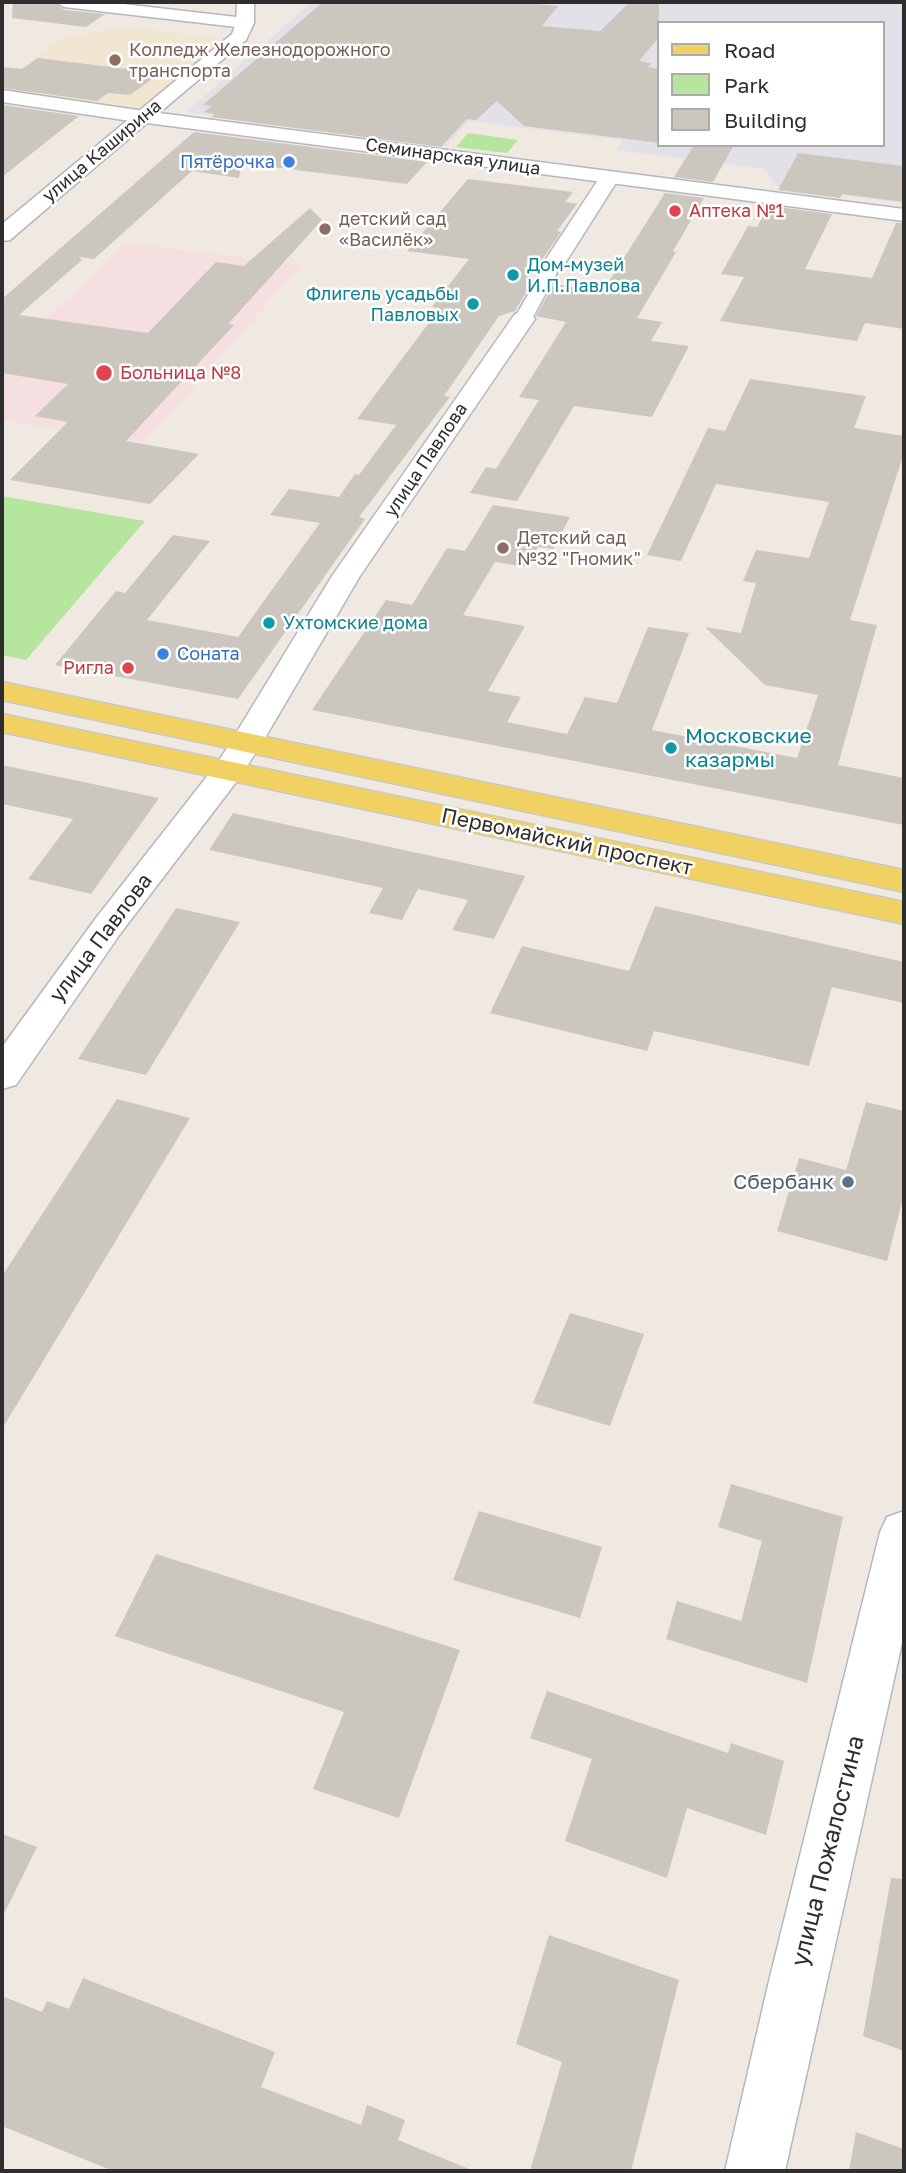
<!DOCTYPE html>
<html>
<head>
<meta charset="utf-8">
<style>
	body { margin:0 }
	#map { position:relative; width:906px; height:2173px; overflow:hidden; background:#efe9e1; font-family:"Golos Text",sans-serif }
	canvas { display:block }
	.frame { position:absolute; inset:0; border:4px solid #2e2e2e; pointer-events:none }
	.legend { position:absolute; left:657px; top:21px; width:228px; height:126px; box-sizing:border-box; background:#fff; border:2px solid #ababab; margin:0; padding:9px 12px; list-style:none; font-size:21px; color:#2e2e2e }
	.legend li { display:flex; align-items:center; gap:14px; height:35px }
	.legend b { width:35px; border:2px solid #ababab }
</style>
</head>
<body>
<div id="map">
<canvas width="906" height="2173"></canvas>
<div class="frame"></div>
<ul class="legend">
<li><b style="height:9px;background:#f2d163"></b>Road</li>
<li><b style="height:19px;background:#b6e59e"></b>Park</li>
<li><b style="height:19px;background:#cbc7bf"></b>Building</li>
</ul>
</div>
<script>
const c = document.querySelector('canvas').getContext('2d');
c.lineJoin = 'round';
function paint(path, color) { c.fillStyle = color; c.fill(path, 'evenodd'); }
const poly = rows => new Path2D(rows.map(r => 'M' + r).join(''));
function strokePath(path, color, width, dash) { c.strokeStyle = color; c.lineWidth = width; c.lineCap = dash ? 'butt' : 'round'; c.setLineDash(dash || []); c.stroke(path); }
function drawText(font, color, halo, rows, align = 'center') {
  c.font = font + ' "Golos Text",sans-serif'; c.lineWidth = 5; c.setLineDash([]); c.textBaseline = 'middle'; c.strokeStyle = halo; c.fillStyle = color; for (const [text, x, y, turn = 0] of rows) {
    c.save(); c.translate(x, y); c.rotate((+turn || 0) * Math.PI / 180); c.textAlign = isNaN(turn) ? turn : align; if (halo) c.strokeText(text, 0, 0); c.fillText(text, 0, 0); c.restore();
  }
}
paint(poly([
	[312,2,904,2,904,203,778,187,764,169,616,150,623,140,469,121,446,146,186,112],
	[659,23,883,23,883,145,659,145]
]), '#e3e1e8');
paint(poly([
	[125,27,225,38,137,111,2,94,2,81,64,37]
]), '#f0e6d1');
paint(poly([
	[128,243,301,265,144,443,2,420,2,320,38,325]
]), '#f5dfe0');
paint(poly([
	[468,133,518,140,507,153,456,147],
	[2,496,145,521,26,660,2,655]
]), '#b6e59e');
paint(poly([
	[13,2,54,2,64,10,105,14,86,27,12,18],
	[323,2,514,2,558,6,542,26,600,31,630,2,659,2,659,37,639,61,652,63,648,67,659,69,659,143,524,126,497,101,476,120,467,119,441,147,211,117,215,114,204,112,212,106,203,105],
	[38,58,160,73,130,95,108,93,97,101,2,88,2,67,22,69],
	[2,105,79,116,2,177],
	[194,132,427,162,407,184,241,163,239,178,192,171,94,259,79,257,82,260,19,315,148,333,216,262,244,266,310,208,322,220,228,324,234,325,126,441,199,454,150,504,10,480,68,422,35,416,68,384,2,373,2,299],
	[694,145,734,145,713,182,674,177],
	[798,153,904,166,904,202,842,194,840,198,778,190],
	[468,179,573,192,565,202,577,204,557,231,561,232,528,280,533,281,515,311,499,316,444,396,450,397,359,517,365,519,238,699,55,665,116,591,125,593,173,535,210,541,147,620,238,637,320,523,270,515,289,489,339,497,355,474,359,475,396,425,357,419,440,308,432,307,469,259,407,251],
	[665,193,704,198,673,251,676,252,637,318,662,322,651,341,689,346,652,417,574,406,517,501,470,493,486,467,496,469,539,400,519,397,566,322,536,316,554,284,603,291],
	[769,206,832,214,805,269,872,278,896,223,904,223,904,329,865,323,857,341,720,321,744,277,721,274,748,226,757,227],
	[750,379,866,396,854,428,904,436,904,453,850,620,877,625,838,765,904,778,904,825,312,710,386,600,412,605,447,548,465,551,493,505,570,517,553,549,538,547,527,567,495,562,463,615,525,626,488,691,521,697,507,722,567,734,585,697,617,703,648,627,689,633,652,730,797,758,818,695,765,685,705,627,741,633,756,583,743,581,756,550,809,558,829,502,716,484,681,561,647,555,708,428,725,431],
	[2,765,159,798,91,894,28,879,73,819,2,804],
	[233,813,413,852,525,876,494,939,452,930,468,900,418,889,402,920,369,913,383,888,209,850],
	[655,906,904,962,904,1003,832,987,809,1066,654,1031,647,1051,490,1013,522,946,629,971],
	[176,908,240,922,146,1075,78,1059],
	[117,1099,190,1118,2,1429,2,1276],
	[866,1102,904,1111,904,1194,887,1261,777,1231,799,1158,846,1170],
	[570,1313,644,1334,610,1426,533,1403],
	[731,1484,843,1517,807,1683,666,1639,677,1601,741,1621,762,1541,718,1527],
	[479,1511,602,1547,580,1618,453,1580],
	[156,1554,460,1650,399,1818,313,1789,344,1712,115,1636],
	[547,1691,728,1753,731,1743,784,1761,766,1835,687,1808,667,1878,565,1841,592,1759,530,1738],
	[2,1834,37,1847,2,1918],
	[891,1878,904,1879,904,2051,863,2036],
	[549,1935,679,1980,631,2171,530,2171,562,2062,516,2044],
	[83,1978,275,2052,261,2087,361,2125,367,2105,405,2120,398,2140,474,2171,113,2171,2,2126,2,1996,42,2012,47,2001,69,2009],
	[856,2132,904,2149,904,2171,849,2171]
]), '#cbc7bf');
const pedestrian = poly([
	[553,260,561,265,532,319,523,324,517,323,514,319,545,265,553,260]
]);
const minor = poly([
	[56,2,106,2,245,18,254,23,245,28,64,7,56,2],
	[2,90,144,111,154,117,144,123,2,102,2,90],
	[609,172,616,174,619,178,564,265,561,270,545,270,542,265,602,174,609,172],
	[523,312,531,314,535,319,360,576,262,743,257,750,246,753,235,750,230,743,332,576,515,314,523,312],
	[904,1511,904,1634,785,2171,725,2171,769,1981,880,1532,887,1517,904,1511]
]);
const tertiary = poly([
	[246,733,257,736,262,743,240,777,120,934,16,1085,2,1089,2,1047,96,918,216,765,235,736,246,733]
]);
const secondary = poly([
	[237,2,254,2,254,23,246,40,159,113,904,209,904,221,147,123,10,240,2,241,2,224,232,34,236,23,237,2]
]);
const primary = poly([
	[2,682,904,870,904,892,2,700,2,682],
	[2,714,904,902,904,924,2,732,2,714]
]);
strokePath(pedestrian, '#b4b7c1', 3);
strokePath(minor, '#b4b7c1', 3);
strokePath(tertiary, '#b4b7c1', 3);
strokePath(secondary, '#b4b7c1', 3);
strokePath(primary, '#c9c9c9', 3);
paint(pedestrian, '#fff');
paint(minor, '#fff');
paint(tertiary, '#fff');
paint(secondary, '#fff');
paint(primary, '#f2d163');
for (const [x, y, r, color] of [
	[115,60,7,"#8d6e63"],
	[289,162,7,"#3f7fe0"],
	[675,211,7,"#e0444e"],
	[325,229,7,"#8d6e63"],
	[513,275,7,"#0f9aa8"],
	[473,304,7,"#0f9aa8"],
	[104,373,9,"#e0444e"],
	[503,548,7,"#8d6e63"],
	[269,623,7,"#0f9aa8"],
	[163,654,7,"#3f7fe0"],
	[128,668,7,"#e0444e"],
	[671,748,7,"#0f9aa8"],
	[848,1182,7,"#5c6f8a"]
]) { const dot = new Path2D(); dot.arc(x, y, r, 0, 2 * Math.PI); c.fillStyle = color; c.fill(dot); strokePath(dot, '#fff', 2.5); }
drawText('18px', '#785e54', '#fff', [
	["Колледж Железнодорожного",129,50],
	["транспорта",129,71],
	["детский сад",339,219],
	["«Василёк»",339,240],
	["Детский сад",517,538],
	["№32 \"Гномик\"",517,559]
], 'left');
drawText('18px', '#2e2e2e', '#fff', [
	["улица Каширина",102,151,-40],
	["Семинарская улица",453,157,8],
	["улица Павлова",426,460,-56]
]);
drawText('18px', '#366cbe', '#fff', [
	["Пятёрочка",275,162],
	["Соната",177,654,"left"]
], 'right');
drawText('18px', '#be3a42', '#fff', [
	["Аптека №1",689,211],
	["Больница №8",120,373],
	["Ригла",114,668,"right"]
], 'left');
drawText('18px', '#0d838f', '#fff', [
	["Дом-музей",527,265],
	["И.П.Павлова",527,286],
	["Флигель усадьбы",459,294,"right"],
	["Павловых",459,315,"right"],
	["Ухтомские дома",283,623]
], 'left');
drawText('21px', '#0d838f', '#fff', [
	["Московские",685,736],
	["казармы",685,760]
], 'left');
drawText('21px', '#2e2e2e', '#fff', [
	["Первомайский проспект",567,842,12],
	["улица Павлова",101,938,-53]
]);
drawText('21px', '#4e5e75', '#fff', [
	["Сбербанк",834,1182]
], 'right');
drawText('24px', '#2e2e2e', '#fff', [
	["улица Пожалостина",828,1851,-76]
]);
</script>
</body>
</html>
